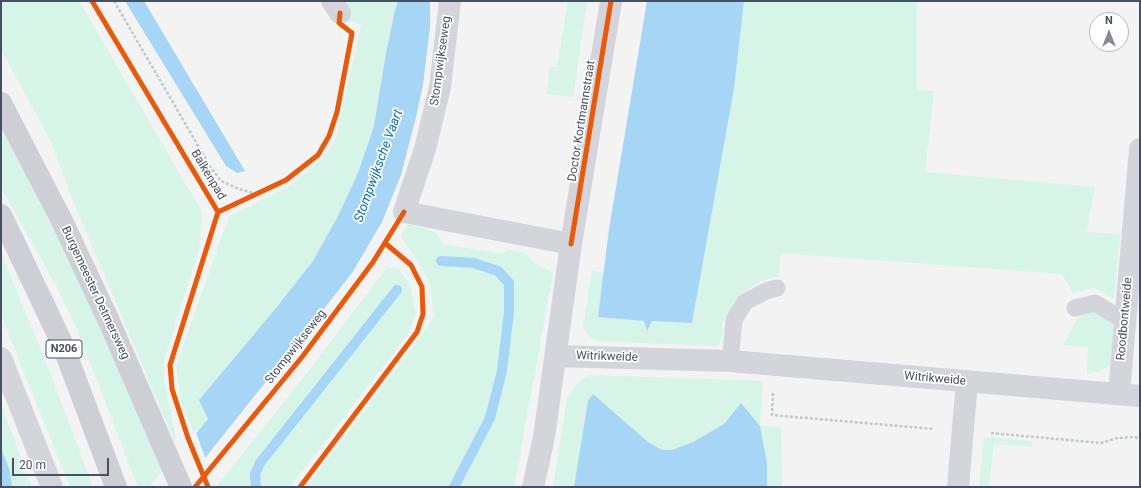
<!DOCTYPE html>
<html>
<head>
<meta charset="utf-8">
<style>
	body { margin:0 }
	#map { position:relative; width:1141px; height:488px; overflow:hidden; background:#f4f3f3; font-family:Roboto,sans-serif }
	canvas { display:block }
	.frame { position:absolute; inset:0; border:2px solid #475062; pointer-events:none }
	.north { position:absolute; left:1089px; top:12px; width:40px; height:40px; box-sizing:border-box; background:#fff; border:1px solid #b5b9c0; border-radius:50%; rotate:0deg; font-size:11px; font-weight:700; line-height:16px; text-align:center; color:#475062 }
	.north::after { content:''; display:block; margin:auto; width:14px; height:18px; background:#848995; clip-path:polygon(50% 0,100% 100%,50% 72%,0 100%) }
	.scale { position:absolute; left:12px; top:458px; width:97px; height:18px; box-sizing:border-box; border:2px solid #475062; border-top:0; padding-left:5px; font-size:12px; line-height:14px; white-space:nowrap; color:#475062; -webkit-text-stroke:3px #fff; paint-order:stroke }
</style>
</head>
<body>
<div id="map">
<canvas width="1141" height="488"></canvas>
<div class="frame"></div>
<div class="north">N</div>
<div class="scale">20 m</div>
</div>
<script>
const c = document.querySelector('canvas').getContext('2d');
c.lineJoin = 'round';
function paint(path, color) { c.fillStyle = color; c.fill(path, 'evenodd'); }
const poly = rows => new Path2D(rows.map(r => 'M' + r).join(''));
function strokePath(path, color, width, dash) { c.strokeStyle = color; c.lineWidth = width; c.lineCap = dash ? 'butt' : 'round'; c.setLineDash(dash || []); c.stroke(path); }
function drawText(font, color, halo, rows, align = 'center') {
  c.font = font + ' Roboto,sans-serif'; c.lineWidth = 3.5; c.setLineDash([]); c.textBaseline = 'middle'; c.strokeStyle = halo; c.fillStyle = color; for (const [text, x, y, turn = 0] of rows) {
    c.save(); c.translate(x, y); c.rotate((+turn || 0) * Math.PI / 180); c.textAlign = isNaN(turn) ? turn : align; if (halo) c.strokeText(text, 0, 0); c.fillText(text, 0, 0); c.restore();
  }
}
paint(poly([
	[1,1,79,1,201,210,202,215,199,250,164,360,164,379,176,438,174,440,74,203,51,142,1,49],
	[346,1,398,1,395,10,386,53,374,126,358,173,338,216,313,261,272,313,208,419,194,434,181,401,176,366,229,216,286,188,323,159,337,136,361,24,347,21,348,3],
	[568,1,587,1,573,97,546,94,550,67,557,67],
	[744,1,917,1,917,90,934,91,925,172,1095,187,1086,232,1120,234,1114,299,1094,288,1073,293,1062,274,781,253,778,277,760,281,738,296,722,324,723,335,718,346,595,341,590,338,583,328,592,270,604,273,598,317,644,321,647,330,652,321,692,323,734,89],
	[1,125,77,277,171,487,138,487,76,326,55,283,1,188],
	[407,224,436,232,443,244,502,254,509,249,526,254,534,263,553,273,514,487,307,487,423,334,434,316,430,284,417,260,401,237],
	[1,252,52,378,93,487,70,487,1,315],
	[382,266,399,269,410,286,416,314,408,334,290,487,216,487,303,378,386,269],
	[1095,310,1114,322,1113,355,1110,365,1100,371,1087,374,1088,347,1063,345,1078,318],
	[588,375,763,381,760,426,781,427,782,487,767,487,760,426,741,403,724,424,693,442,672,450,662,450,648,443,588,401,574,487,553,487,567,399,576,385],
	[1,404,32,487,12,487,10,471,1,448],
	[984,437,1032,441,1032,447,994,444,989,487,979,487]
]), '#d6f4e7');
paint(poly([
	[125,1,144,1,245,171,237,173,226,166],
	[398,1,430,1,430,27,423,85,416,117,401,175,382,222,352,273,323,310,182,487,151,487,208,419,199,400,272,313,313,261,338,216,358,173,374,126,386,53,395,10],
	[647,1,744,1,734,89,692,323,652,321,647,331,644,321,598,317,609,229],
	[593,394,648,442,662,450,672,450,693,442,724,424,741,403,760,426,767,463,767,487,574,487,588,401],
	[1,448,10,471,12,487,1,487]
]), '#a7d5f6');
paint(poly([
	[195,430,206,460,184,487,149,487]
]), '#f4f3f3');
strokePath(poly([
	[441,261,474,263,498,271,509,283,509,312,502,371,490,418,454,487],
	[256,487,255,474,260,463,397,290]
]), '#a7d5f6', 10);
strokePath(poly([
	[114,1,211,168,221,181,239,189,257,194],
	[773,393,772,415,934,429],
	[991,433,1101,443,1117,438,1135,437,1140,439]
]), '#becac9', 2.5, [3, 2]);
strokePath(poly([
	[1075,308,1095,303,1125,321],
	[730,361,734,320,745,302,766,291,777,288]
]), '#d4d5da', 17);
strokePath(poly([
	[332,1,340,13],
	[450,1,440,87,425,149,404,212,571,244],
	[556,356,730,361,1140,396],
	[1,358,52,487],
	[1119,394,1140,149],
	[533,487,544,437,571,244,611,1],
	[958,487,967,381]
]), '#d4d5da', 22);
strokePath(poly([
	[1,103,62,221,108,319,181,487],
	[1,215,62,343,116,487]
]), '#cdcfd5', 22);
strokePath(poly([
	[92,1,218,212],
	[218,212,286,180,318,155,329,136,337,112,352,33,339,23,340,13],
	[571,244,611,1],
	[195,487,302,357,373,262,404,212],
	[208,487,188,438,172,389,170,365,218,212],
	[300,487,417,332,423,314,422,287,411,265,385,243]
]), '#e8590c', 5);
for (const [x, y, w] of [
	[64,349,36]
]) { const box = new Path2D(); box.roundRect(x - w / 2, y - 9, w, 18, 3); c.fillStyle = '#fff'; c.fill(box); strokePath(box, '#475062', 1); }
drawText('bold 11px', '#475062', null, [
	["N206",64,349]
]);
drawText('12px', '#475062', '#fff', [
	["Stompwijkseweg",441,61,-82],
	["Doctor Kortmannstraat",582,121,-81],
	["Balkenpad",208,175,59],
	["Burgemeester Detmersweg",95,293,65],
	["Roodbontweide",1125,319,-85],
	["Stompwijkseweg",296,347,-52],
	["Witrikweide",607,357,2],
	["Witrikweide",935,379,5]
]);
drawText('italic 13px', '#006ebd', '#fff', [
	["Stompwijksche Vaart",379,166,-70]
]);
</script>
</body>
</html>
